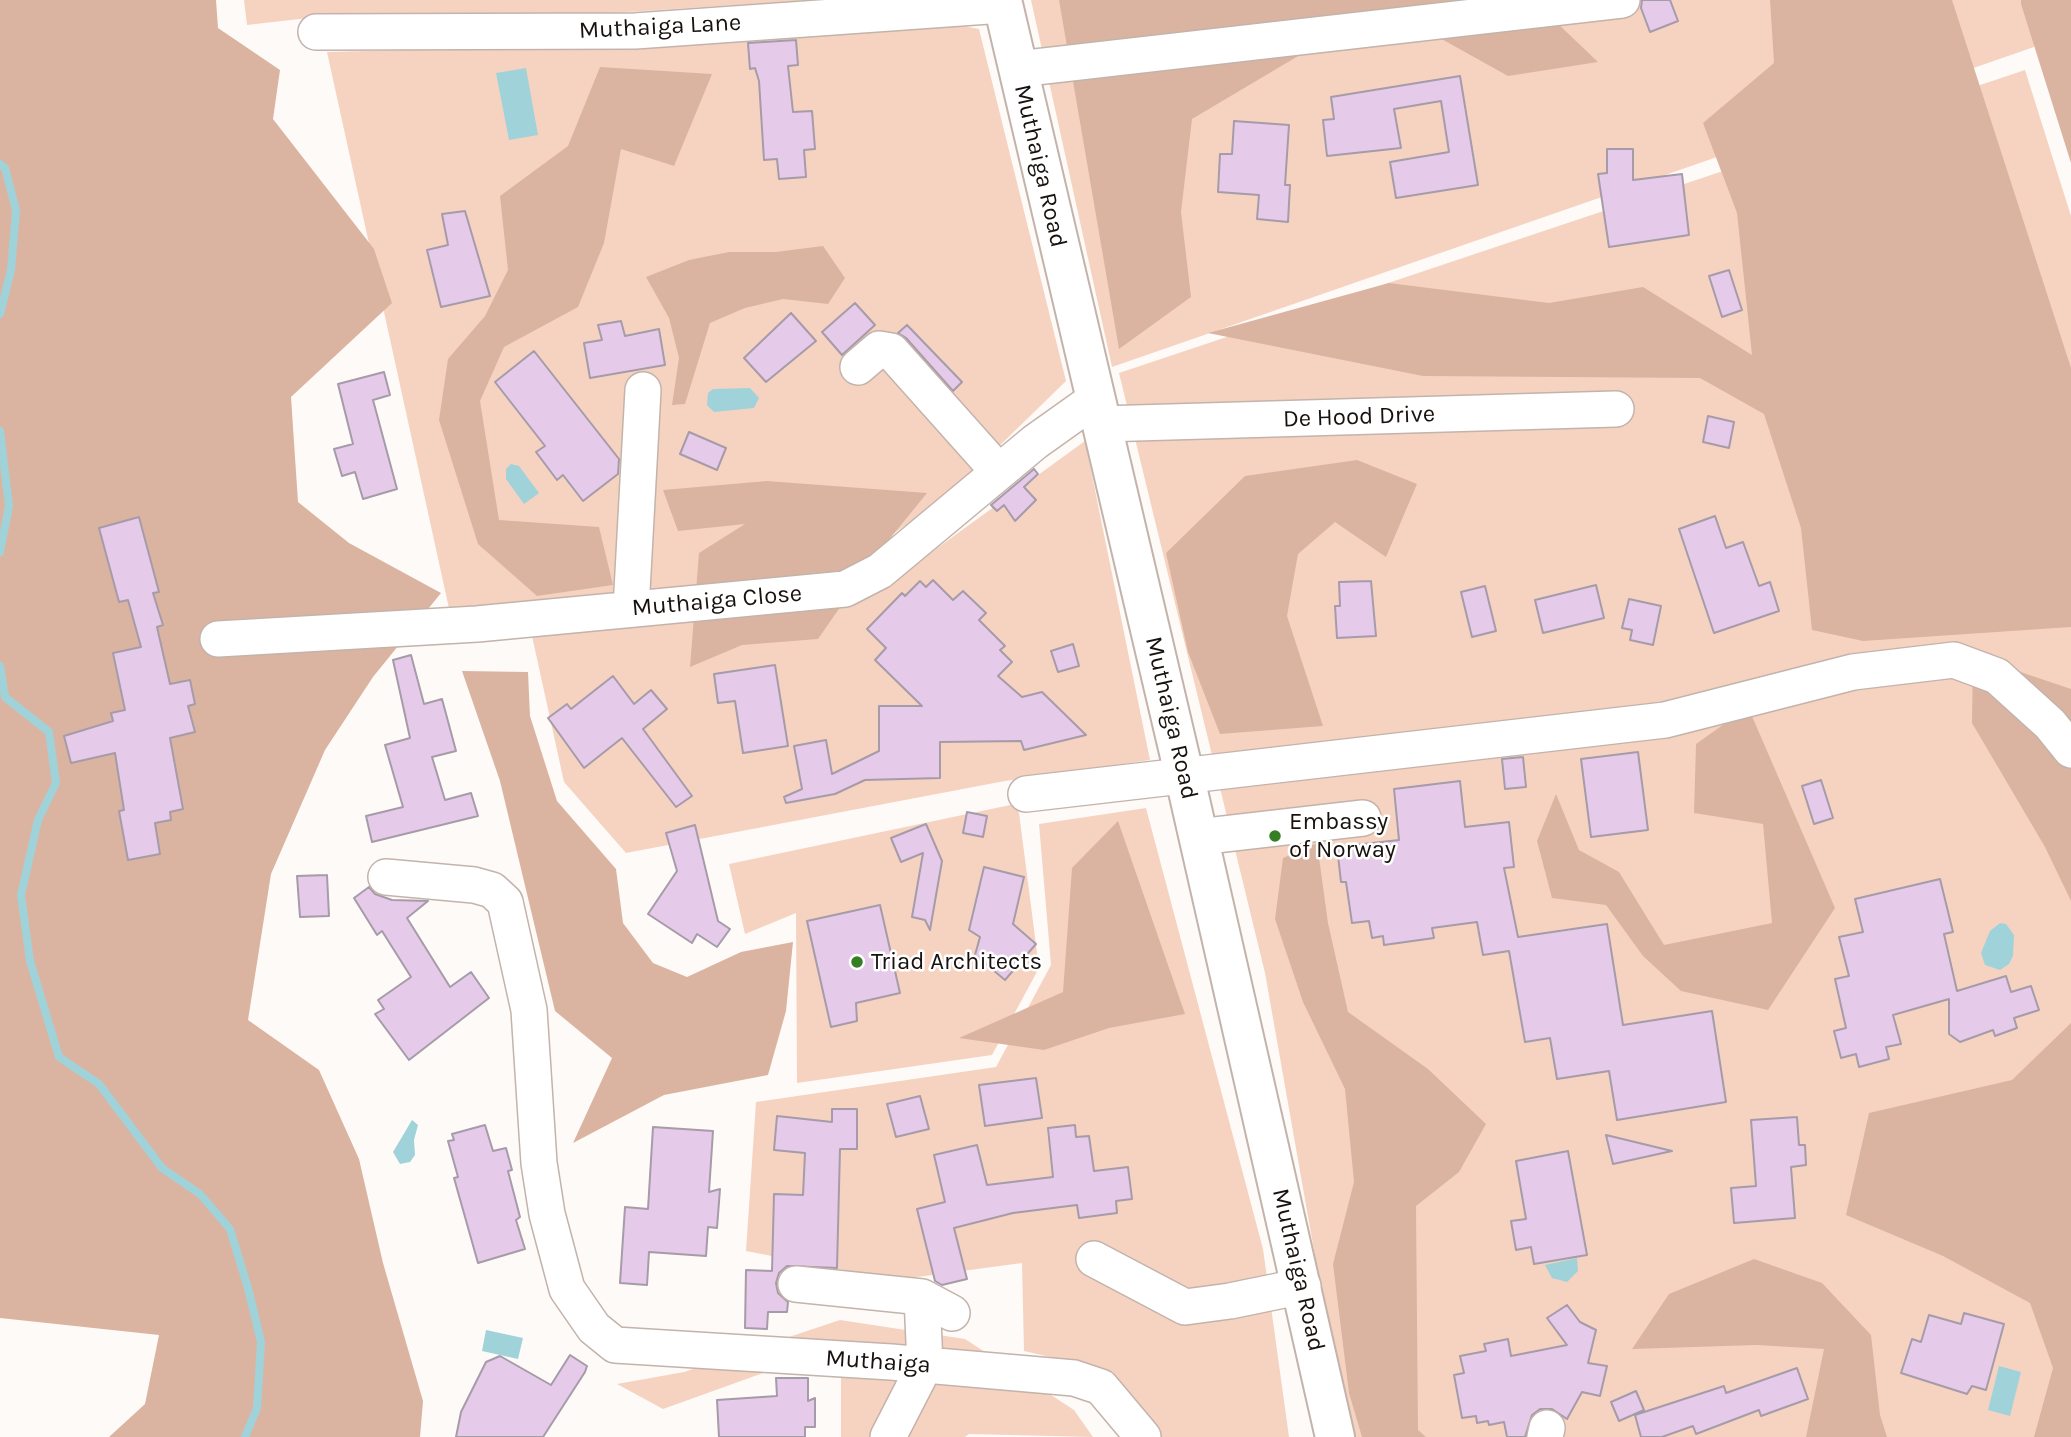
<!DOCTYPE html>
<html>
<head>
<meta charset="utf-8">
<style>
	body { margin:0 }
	canvas { display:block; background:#fdfaf8 }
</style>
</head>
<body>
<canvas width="2071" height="1437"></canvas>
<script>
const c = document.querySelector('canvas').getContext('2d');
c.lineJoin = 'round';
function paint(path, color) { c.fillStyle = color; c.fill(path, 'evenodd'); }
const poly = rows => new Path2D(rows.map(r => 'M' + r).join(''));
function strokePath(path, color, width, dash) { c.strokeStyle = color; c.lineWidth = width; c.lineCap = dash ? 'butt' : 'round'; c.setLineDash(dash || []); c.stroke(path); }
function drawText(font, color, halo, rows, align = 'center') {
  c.font = font + ' Karla,sans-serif'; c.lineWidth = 5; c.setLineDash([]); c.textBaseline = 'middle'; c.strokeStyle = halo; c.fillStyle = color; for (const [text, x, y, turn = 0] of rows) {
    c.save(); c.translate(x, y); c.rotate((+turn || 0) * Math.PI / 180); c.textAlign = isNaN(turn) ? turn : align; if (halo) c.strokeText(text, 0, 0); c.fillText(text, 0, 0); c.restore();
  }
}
paint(poly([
	[244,0,812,0,613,13,334,15,247,25],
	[1031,0,2039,0,2034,47,1112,367],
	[952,24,979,29,1066,381,951,493,845,568,450,613,327,52,636,44],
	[2025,70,2071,216,2071,1437,1353,1437,1336,1375,1265,973,1119,373],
	[1085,441,1150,760,1005,781,626,853,564,782,532,636,882,588],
	[1015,804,1019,813,1039,968,992,1055,797,1083,796,913,745,934,729,864],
	[1146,808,1263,1249,1289,1437,1156,1437,1102,1369,1024,1351,1022,1263,895,1280,746,1251,756,1102,996,1067,1051,965,1039,824],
	[840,1320,965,1339,1074,1410,1093,1437,969,1434,965,1437,841,1437,841,1345,663,1409,617,1384,684,1372]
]), '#f6d3c1');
paint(poly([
	[0,0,216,0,218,28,280,70,273,119,374,249,392,303,291,397,298,502,349,543,441,593,373,677,325,750,271,874,248,1020,319,1070,359,1159,383,1263,423,1401,420,1437,109,1437,145,1404,159,1335,0,1318],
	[1059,0,1533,0,1598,62,1508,76,1402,17,1310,49,1192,119,1181,212,1191,297,1119,349],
	[1770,0,1952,0,2071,368,2071,627,1863,641,1812,630,1801,528,1764,414,1700,378,1423,376,1208,333,1389,283,1549,303,1643,287,1752,355,1737,213,1703,123,1774,63],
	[2021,0,2071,0,2071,163,2021,4],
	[600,67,712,74,674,166,621,149,604,243,578,307,504,347,480,401,499,520,599,527,613,585,537,596,478,544,439,420,448,359,485,316,508,270,500,196,568,146],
	[823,246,845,278,828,304,783,299,745,308,710,323,685,404,672,405,679,358,669,318,646,277,689,260,729,252,776,252],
	[1357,460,1417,484,1386,557,1335,522,1298,554,1287,616,1323,726,1220,734,1188,652,1166,553,1245,476],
	[767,481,927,493,875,557,818,639,742,645,690,667,699,553,745,524,678,531,663,490],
	[1973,656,2071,689,2071,901,2045,847,1972,723],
	[462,671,528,672,530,716,557,801,616,869,623,923,653,963,687,977,741,952,793,942,786,1011,768,1075,664,1095,573,1143,612,1058,555,1011,500,781],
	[1748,707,1835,908,1768,1010,1681,991,1643,956,1606,905,1552,898,1537,841,1556,794,1579,850,1619,872,1664,945,1772,923,1763,824,1694,813,1696,744],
	[1118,821,1185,1014,1109,1028,1044,1050,959,1038,1063,992,1072,868],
	[1317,843,1328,923,1348,1012,1428,1069,1486,1124,1459,1172,1416,1206,1418,1430,1426,1437,1362,1437,1349,1393,1333,1264,1354,1182,1345,1089,1303,1002,1275,919,1283,858],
	[2071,1023,2071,1437,2034,1437,2053,1368,2030,1303,1943,1256,1846,1215,1869,1113,2012,1080],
	[1754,1259,1822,1283,1871,1335,1880,1415,1887,1437,1806,1437,1824,1349,1757,1345,1632,1349,1669,1294]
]), '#dbb4a1');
paint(poly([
	[526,68,538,135,509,140,496,73],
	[750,388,759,398,754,408,714,412,707,405,708,393,713,389],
	[511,464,519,466,539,493,524,504,506,479,506,469],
	[2000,923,2006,924,2014,935,2013,956,2009,964,2000,970,1985,965,1981,953,1990,931],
	[412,1120,418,1125,414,1140,415,1155,410,1162,400,1164,393,1152],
	[1577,1258,1578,1271,1567,1282,1552,1278,1545,1265],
	[486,1330,523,1338,518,1359,482,1351],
	[1999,1366,2021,1372,2010,1416,1988,1410]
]), '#a0d2da');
strokePath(poly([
	[0,164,5,168,16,210,11,270,0,314],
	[0,431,9,506,0,552],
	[0,666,5,697,49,732,56,783,38,820,21,895,30,961,59,1057,99,1084,162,1168,200,1194,230,1229,248,1288,261,1342,257,1408,245,1437]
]), '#a0d2da', 8);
const building = poly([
	[1642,0,1670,0,1678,21,1650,32,1641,8,1642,0],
	[796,40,798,65,788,66,793,112,812,111,815,149,804,150,806,177,779,179,777,159,764,160,759,81,755,68,750,69,748,43,796,40],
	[1460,76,1478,185,1396,198,1390,162,1449,152,1441,101,1394,109,1401,148,1327,156,1323,120,1334,119,1331,97,1460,76],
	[1234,121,1289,125,1285,185,1290,185,1288,222,1257,219,1259,195,1218,192,1220,154,1232,154,1234,121],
	[1607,149,1633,149,1633,180,1682,174,1689,235,1609,247,1598,174,1607,173,1607,149],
	[465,211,490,296,441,307,427,250,448,245,442,214,465,211],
	[1729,270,1742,310,1722,317,1709,276,1729,270],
	[855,303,875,325,842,355,822,332,855,303],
	[791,313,816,341,766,382,744,358,791,313],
	[621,321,625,336,659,329,665,365,590,378,584,343,602,340,598,325,621,321],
	[907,325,962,382,953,391,906,338,898,333,907,325],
	[534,351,619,459,618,474,583,501,563,475,557,480,536,452,545,446,495,382,534,351],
	[384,372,390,395,373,400,397,489,363,499,355,472,342,476,334,449,353,444,338,384,384,372],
	[1708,416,1734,422,1729,448,1703,442,1708,416],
	[689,432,726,448,717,470,680,454,689,432],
	[1034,469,1038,474,1024,487,1036,500,1015,521,1004,505,997,511,991,505,1034,469],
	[1715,516,1726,548,1743,542,1759,586,1770,582,1779,611,1714,633,1679,529,1715,516],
	[139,517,159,592,153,593,163,625,157,627,170,684,190,680,195,704,188,706,195,732,170,738,183,809,170,812,171,820,155,823,160,854,128,860,119,811,124,810,115,753,71,763,64,736,113,721,111,713,125,710,113,653,141,647,128,600,119,602,99,528,139,517],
	[933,580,953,600,963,591,986,613,979,620,1005,646,1000,650,1012,662,998,676,1022,697,1042,692,1086,735,1024,750,1021,741,940,742,940,778,865,780,835,794,786,803,784,797,802,789,794,746,826,740,832,774,879,751,879,706,922,706,875,660,886,648,867,629,902,593,905,596,920,581,926,587,933,580],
	[1371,581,1376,636,1337,638,1335,606,1340,606,1339,582,1371,581],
	[1596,585,1604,618,1543,633,1535,600,1596,585],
	[1485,586,1496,631,1472,637,1461,592,1485,586],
	[1629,599,1661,606,1653,645,1630,640,1632,630,1622,628,1629,599],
	[1073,644,1079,666,1058,672,1051,651,1073,644],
	[411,655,424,704,442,699,456,751,432,757,445,800,471,793,478,816,372,842,366,816,403,807,385,745,410,738,393,660,411,655],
	[775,665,788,746,743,753,735,701,718,703,714,674,775,665],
	[613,676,634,704,651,690,667,709,643,729,692,796,676,807,622,738,584,768,548,718,567,704,571,709,613,676],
	[1638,752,1648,830,1591,837,1581,759,1638,752],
	[1523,757,1526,787,1505,789,1502,759,1523,757],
	[1821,780,1833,818,1814,824,1802,786,1821,780],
	[1460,781,1465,827,1509,822,1514,867,1504,868,1518,937,1607,924,1623,1025,1712,1011,1726,1102,1617,1120,1609,1071,1557,1079,1550,1038,1525,1042,1509,951,1483,955,1477,922,1432,928,1434,938,1384,945,1383,936,1372,938,1369,921,1352,923,1346,882,1341,882,1337,847,1399,840,1394,789,1460,781],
	[967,812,987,816,983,837,963,833,967,812],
	[926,824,942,861,930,930,925,920,912,917,923,853,901,862,891,838,926,824],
	[695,825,718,921,730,929,717,947,697,934,692,943,648,914,677,871,666,833,695,825],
	[984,867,1024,877,1013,924,1036,944,1005,980,975,955,980,937,969,930,984,867],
	[327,875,329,916,300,917,297,876,327,875],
	[1940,879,1953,932,1944,934,1957,991,2006,976,2011,992,2031,986,2039,1010,2014,1018,2017,1028,1995,1036,1993,1030,1960,1042,1949,1034,1949,999,1893,1015,1901,1044,1886,1047,1889,1059,1859,1067,1856,1054,1841,1058,1834,1031,1846,1028,1835,979,1849,976,1839,937,1863,932,1855,899,1940,879],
	[369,887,375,894,392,900,428,901,407,918,450,987,471,972,489,998,409,1060,375,1014,384,1009,378,1000,411,977,382,931,377,935,354,898,369,887],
	[880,905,900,993,856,1003,857,1021,831,1027,807,921,880,905],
	[1036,1078,1042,1118,985,1126,979,1085,1036,1078],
	[920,1096,929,1129,896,1137,887,1104,920,1096],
	[832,1109,857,1109,857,1149,840,1149,837,1268,787,1266,779,1273,776,1283,778,1293,788,1302,787,1312,768,1312,767,1329,745,1328,746,1270,772,1271,774,1194,803,1195,805,1153,774,1150,777,1116,832,1122,832,1109],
	[1797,1117,1799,1145,1805,1145,1806,1165,1791,1167,1795,1218,1734,1223,1731,1188,1756,1186,1751,1120,1797,1117],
	[485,1125,493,1151,506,1148,512,1170,508,1171,520,1217,516,1220,525,1249,478,1263,454,1178,458,1177,448,1141,454,1140,452,1134,485,1125],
	[1075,1125,1076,1137,1089,1136,1094,1171,1128,1167,1132,1199,1116,1201,1117,1213,1079,1218,1077,1205,1013,1213,954,1228,967,1279,942,1285,935,1281,917,1209,945,1202,934,1155,977,1145,987,1185,1053,1177,1048,1128,1075,1125],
	[653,1127,713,1131,709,1192,720,1189,717,1228,708,1227,706,1256,649,1252,647,1285,620,1283,625,1207,648,1209,653,1127],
	[1606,1135,1672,1151,1613,1164,1606,1135],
	[1568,1151,1587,1255,1534,1264,1531,1247,1516,1250,1511,1221,1526,1219,1516,1161,1568,1151],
	[1567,1305,1580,1322,1596,1330,1588,1363,1607,1366,1600,1396,1582,1392,1567,1419,1552,1409,1540,1409,1532,1415,1525,1437,1507,1437,1504,1422,1489,1425,1488,1421,1477,1423,1476,1416,1462,1418,1454,1375,1464,1373,1460,1356,1486,1351,1484,1344,1508,1339,1511,1356,1567,1345,1547,1318,1567,1305],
	[1964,1313,2004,1324,1986,1390,1972,1386,1967,1394,1901,1373,1912,1339,1921,1342,1929,1315,1961,1324,1964,1313],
	[570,1355,587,1366,585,1372,543,1437,456,1437,461,1412,486,1362,500,1356,551,1385,570,1355],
	[1797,1368,1808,1399,1761,1416,1759,1410,1696,1434,1693,1426,1662,1437,1641,1437,1635,1415,1724,1386,1726,1393,1797,1368],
	[776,1378,808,1378,808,1401,815,1398,815,1427,805,1427,805,1437,719,1437,717,1400,777,1396,776,1378],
	[1636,1391,1644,1410,1619,1421,1611,1402,1636,1391]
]);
paint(building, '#e5caea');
strokePath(building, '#a69ba8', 2);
const minor = poly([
	[316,32,635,31,1003,5],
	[1018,69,1622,0],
	[858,367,879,349,891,351,999,472],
	[1101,424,1616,409],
	[631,609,643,390],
	[218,639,477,624,845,589,880,571,1035,442,1094,400],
	[1026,794,1665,720,1853,672,1954,660,1997,676,2050,724,2071,750],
	[1198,837,1363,818],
	[386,877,474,885,492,890,505,902,529,1010,539,1163,547,1214,567,1289,594,1328,615,1345,891,1362,1074,1378,1101,1387,1143,1437],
	[1094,1259,1185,1307,1230,1301,1303,1286],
	[796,1284,922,1297],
	[888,1437,925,1365,922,1297,952,1313],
	[1545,1437,1547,1428]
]);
const major = poly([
	[1002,0,1185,778,1335,1437]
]);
strokePath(minor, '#c3b3ab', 38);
strokePath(major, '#c3b3ab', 42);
strokePath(minor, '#fff', 35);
strokePath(major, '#fff', 38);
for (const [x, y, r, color] of [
	[1275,836,7,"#367e23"],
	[857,962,7,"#367e23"]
]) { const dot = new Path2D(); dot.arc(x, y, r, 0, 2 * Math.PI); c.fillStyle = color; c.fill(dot); strokePath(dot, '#fff', 2.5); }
drawText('24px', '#18120f', '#fff', [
	["Muthaiga Lane",660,27,-3],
	["Muthaiga Road",1040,166,77],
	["De Hood Drive",1359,417,-2],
	["Muthaiga Close",717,601,-5],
	["Muthaiga Road",1171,718,77],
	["Muthaiga Road",1298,1270,77],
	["Muthaiga",878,1362,4]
]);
drawText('24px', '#18120f', '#fff', [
	["Embassy",1289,822],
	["of Norway",1289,850],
	["Triad Architects",871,962]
], 'left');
</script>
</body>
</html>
